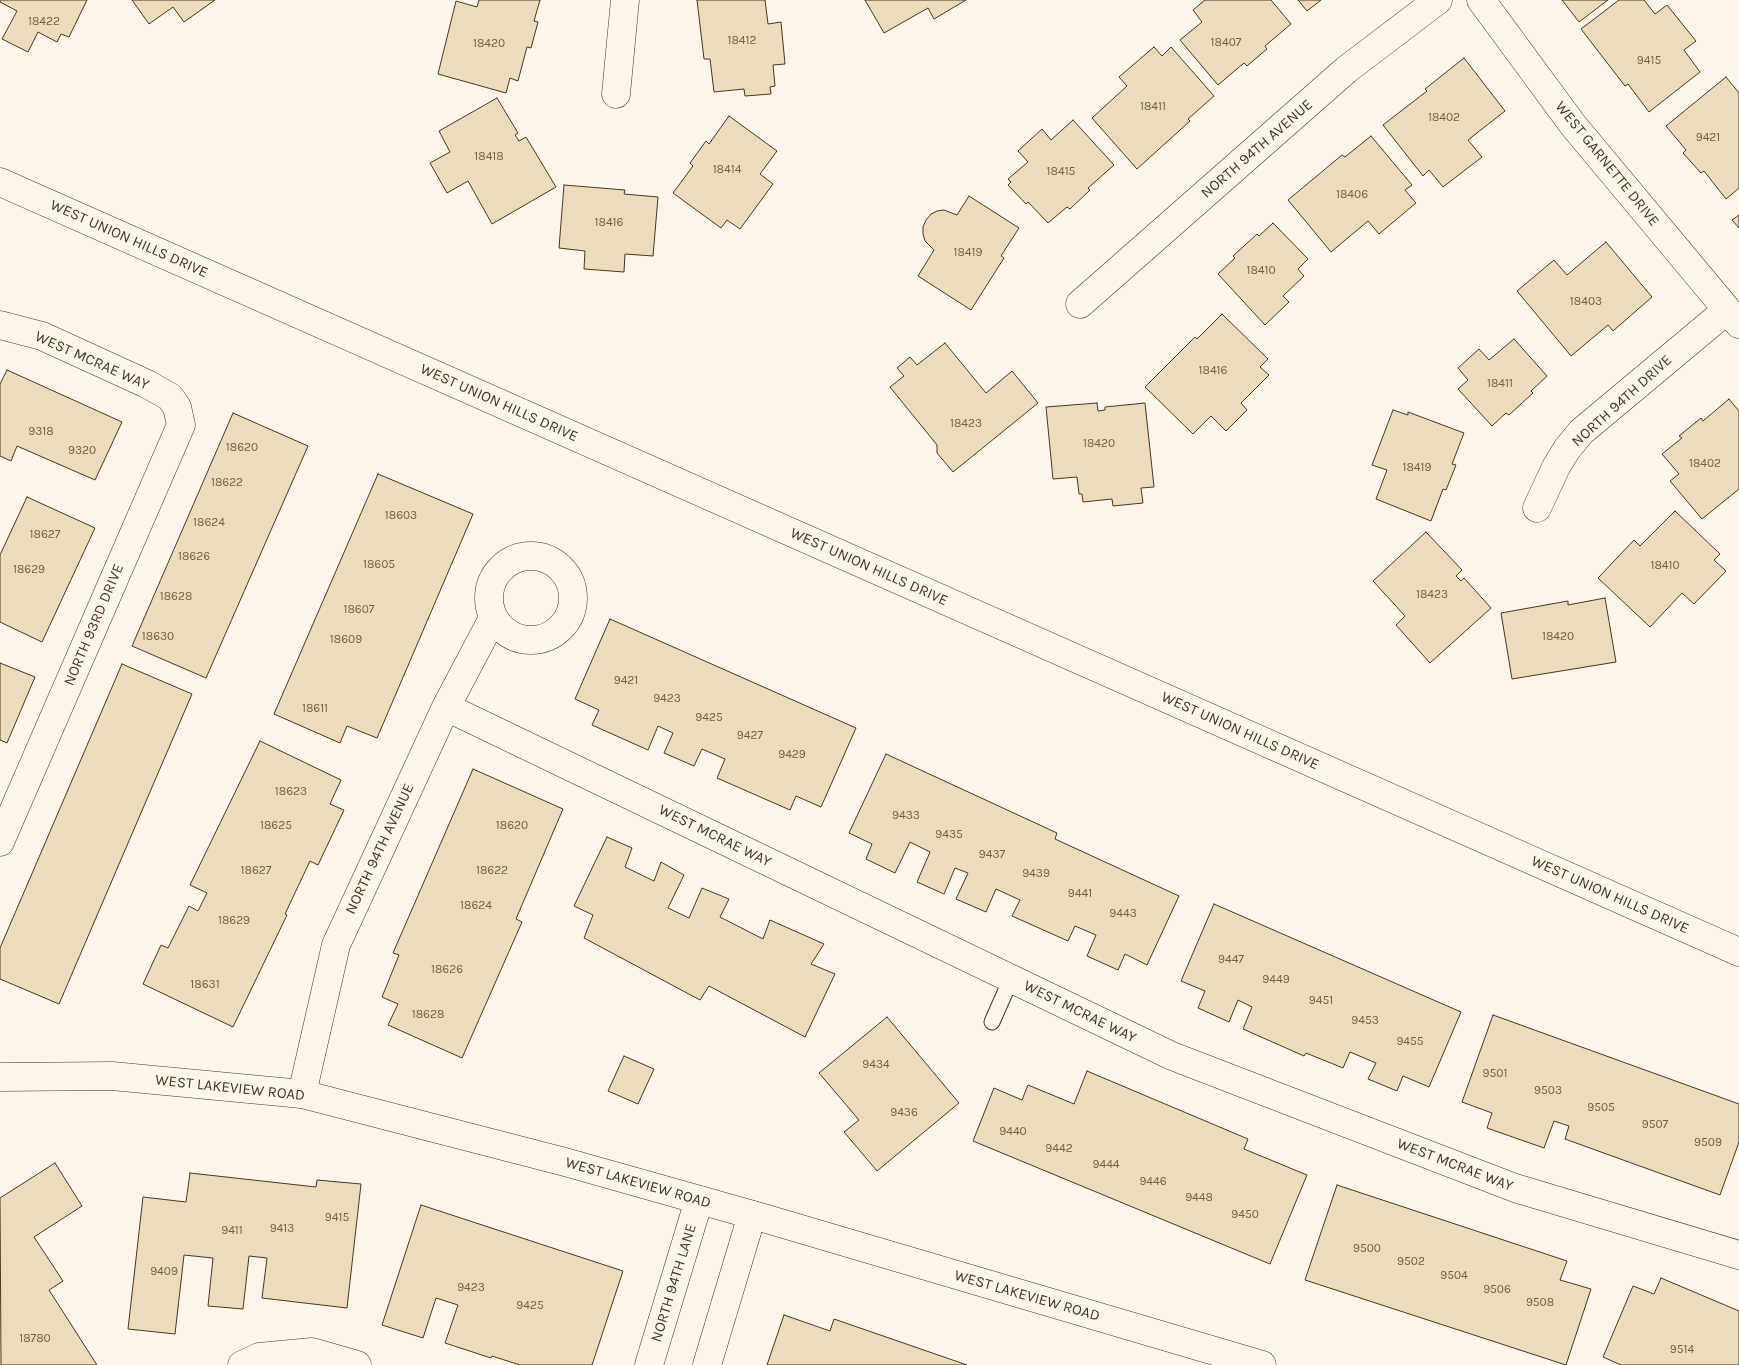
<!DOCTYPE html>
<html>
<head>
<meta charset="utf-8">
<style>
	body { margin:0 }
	canvas { display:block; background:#fbf6e9 }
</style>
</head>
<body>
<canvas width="1739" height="1365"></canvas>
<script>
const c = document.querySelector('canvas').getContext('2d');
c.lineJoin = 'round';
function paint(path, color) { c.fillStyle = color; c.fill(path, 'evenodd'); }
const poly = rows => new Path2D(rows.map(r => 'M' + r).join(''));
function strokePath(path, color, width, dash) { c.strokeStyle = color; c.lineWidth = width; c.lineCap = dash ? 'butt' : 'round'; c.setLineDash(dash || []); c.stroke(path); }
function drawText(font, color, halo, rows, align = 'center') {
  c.font = font + ' Karla,sans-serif'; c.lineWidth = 4; c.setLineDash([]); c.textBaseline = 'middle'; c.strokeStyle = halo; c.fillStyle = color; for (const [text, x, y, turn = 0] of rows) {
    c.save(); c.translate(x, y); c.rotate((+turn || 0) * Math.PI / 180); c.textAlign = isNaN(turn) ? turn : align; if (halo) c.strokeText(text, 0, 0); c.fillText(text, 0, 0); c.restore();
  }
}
const building = poly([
	[0,0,87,0,69,37,61,34,57,42,38,32,28,52,2,39,17,11,0,2,0,0],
	[132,0,215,0,184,22,173,7,149,24,132,0],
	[479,0,540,0,534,21,538,22,531,48,527,47,518,81,510,78,506,93,438,74,456,1,477,7,479,0],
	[697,0,765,0,768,24,781,22,785,64,773,65,775,86,770,87,771,94,745,96,744,89,714,92,710,59,704,59,697,0],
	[865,0,966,0,934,19,928,8,884,33,865,0],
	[1205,0,1271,0,1291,24,1265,46,1267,49,1247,66,1244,63,1218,85,1180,40,1202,22,1193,10,1205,0],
	[1298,0,1321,0,1307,11,1298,0],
	[1562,0,1608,0,1579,22,1562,0],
	[1619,0,1644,0,1655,14,1667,5,1696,41,1684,50,1700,72,1649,112,1628,84,1625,86,1581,29,1619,0],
	[1154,47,1162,56,1171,47,1214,96,1188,119,1190,121,1137,169,1092,118,1127,86,1119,77,1154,47],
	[1464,58,1505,111,1468,140,1482,157,1443,187,1429,170,1423,176,1383,125,1427,91,1425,89,1464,58],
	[1726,77,1739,93,1739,188,1726,199,1704,171,1701,173,1683,153,1686,150,1666,126,1726,77],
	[497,98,518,133,515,135,519,141,526,137,556,187,492,224,468,181,447,193,430,163,450,152,439,131,497,98],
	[729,116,777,151,760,174,773,184,740,229,727,220,721,228,673,193,693,166,690,163,706,141,709,144,729,116],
	[1073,120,1114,165,1088,188,1090,190,1070,209,1067,207,1048,223,1028,202,1026,204,1008,185,1011,182,1008,179,1028,162,1018,151,1042,129,1051,140,1073,120],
	[1371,136,1412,185,1405,190,1416,203,1379,234,1368,221,1331,252,1288,200,1342,155,1345,157,1371,136],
	[564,185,625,190,624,194,658,197,653,256,625,254,624,272,584,269,585,251,559,248,564,185],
	[969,196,1019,228,1001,256,1004,258,971,310,918,276,934,250,925,241,923,234,923,227,926,220,931,214,937,211,944,210,957,215,969,196],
	[1739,215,1739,228,1732,220,1739,215],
	[1273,223,1308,259,1298,269,1304,276,1283,296,1289,302,1265,325,1218,274,1235,258,1233,256,1257,234,1259,236,1273,223],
	[1606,242,1652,297,1613,331,1608,325,1571,356,1517,291,1554,260,1567,275,1606,242],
	[1222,314,1268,359,1260,367,1269,375,1241,403,1247,410,1226,431,1211,416,1193,434,1145,387,1195,337,1197,339,1222,314],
	[1514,339,1547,376,1531,391,1533,393,1509,415,1506,413,1492,426,1458,389,1468,380,1458,368,1479,349,1489,360,1514,339],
	[945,343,986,393,1012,371,1038,403,953,472,937,453,937,445,890,387,904,376,897,368,910,357,917,365,945,343],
	[7,370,122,422,95,480,17,446,11,461,0,456,0,384,7,370],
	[1729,399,1739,411,1739,489,1702,519,1670,481,1679,474,1662,454,1682,438,1679,436,1701,418,1703,421,1729,399],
	[1097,403,1098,411,1105,410,1105,407,1145,403,1154,487,1141,488,1143,503,1113,506,1112,499,1083,502,1082,494,1079,494,1077,477,1053,479,1046,407,1097,403],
	[1393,410,1408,415,1408,412,1464,433,1452,464,1456,465,1446,490,1443,489,1431,521,1376,499,1387,470,1372,465,1393,410],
	[233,413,308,446,206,678,132,646,233,413],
	[378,474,473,514,377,738,347,726,340,743,274,714,378,474],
	[27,497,95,528,42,642,0,622,0,555,27,497],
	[1675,511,1720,554,1714,560,1726,571,1694,604,1682,593,1650,627,1598,578,1634,540,1640,546,1675,511],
	[1426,532,1462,570,1456,576,1461,581,1464,578,1491,608,1430,663,1396,625,1405,616,1373,581,1426,532],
	[1605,598,1616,662,1512,679,1501,613,1568,601,1568,605,1605,598],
	[610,619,856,728,821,807,796,796,790,810,717,778,725,759,702,749,694,766,664,753,673,733,658,726,648,750,592,725,599,710,575,699,610,619],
	[0,663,35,677,7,743,0,740,0,663],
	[122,664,192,694,59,1004,0,979,0,948,122,664],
	[260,741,341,780,330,804,344,810,318,865,310,861,285,914,287,915,233,1027,143,984,161,945,168,948,189,906,198,911,207,893,190,885,260,741],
	[886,754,1057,833,1055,839,1179,896,1147,965,1125,954,1118,970,1087,956,1096,935,1075,926,1068,941,1012,916,1020,900,996,889,986,912,956,899,968,873,955,868,944,894,917,882,930,852,910,842,895,873,866,859,872,844,849,833,886,754],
	[473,769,563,809,516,919,522,922,462,1058,388,1025,398,1004,382,997,399,955,393,953,473,769],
	[607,837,632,848,625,867,654,881,661,862,684,875,668,908,689,918,702,888,729,899,720,917,763,939,770,920,824,944,811,964,835,974,805,1037,709,986,700,1000,584,938,593,915,574,906,607,837],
	[1214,904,1461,1012,1429,1087,1403,1076,1397,1091,1368,1079,1376,1063,1350,1052,1343,1068,1306,1053,1304,1056,1243,1029,1252,1007,1238,1000,1229,1022,1198,1008,1205,991,1181,981,1214,904],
	[1493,1015,1739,1104,1739,1142,1720,1195,1565,1139,1569,1126,1554,1121,1544,1148,1487,1128,1492,1113,1462,1102,1493,1015],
	[887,1017,959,1103,877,1171,844,1132,859,1120,819,1073,887,1017],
	[624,1056,654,1069,638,1104,608,1091,624,1056],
	[1087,1071,1248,1139,1244,1149,1307,1175,1270,1264,973,1141,994,1088,1022,1100,1028,1085,1074,1104,1087,1071],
	[55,1163,82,1206,34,1237,63,1281,49,1290,97,1365,1,1365,0,1198,55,1163],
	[190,1173,316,1187,317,1180,361,1184,347,1308,262,1298,267,1258,249,1256,243,1309,208,1306,213,1258,184,1255,175,1334,128,1329,143,1197,186,1202,190,1173],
	[1337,1185,1567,1261,1560,1280,1591,1289,1566,1365,1305,1280,1337,1185],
	[421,1205,623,1271,592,1365,520,1365,492,1356,491,1358,445,1343,458,1305,436,1298,423,1338,382,1325,421,1205],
	[1661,1278,1739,1311,1739,1365,1621,1365,1603,1357,1633,1286,1654,1294,1661,1278],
	[784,1315,830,1331,834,1319,967,1365,767,1365,784,1315]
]);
paint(building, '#ecdcbc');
strokePath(building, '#4a3520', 1);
const service = poly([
	[992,1022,1011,979]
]);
const minor = poly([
	[1481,0,1573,125,1739,324],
	[616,94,625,0],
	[1080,304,1346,70,1438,0],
	[0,325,42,336,147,384,170,397,177,407,181,425,0,842],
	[1537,508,1556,467,1567,449,1581,432,1727,310],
	'489 598a42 42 0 1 1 84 0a42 42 0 1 1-84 0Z',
	[446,707,1172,1056,1515,1188,1739,1255],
	[302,1094,336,945,446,707,493,618],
	[242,1365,259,1357,312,1352,357,1365],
	[649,1365,699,1200],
	[707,1365,752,1215]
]);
const tertiary = poly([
	[0,1077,112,1076,302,1094,565,1162,760,1217,1262,1365]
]);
const secondary = poly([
	[0,182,1739,952]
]);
strokePath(service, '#4a3520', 17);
strokePath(minor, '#4a3520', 29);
strokePath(tertiary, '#4a3520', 29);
strokePath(secondary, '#4a3520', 29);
strokePath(service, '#fbf6e9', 15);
strokePath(minor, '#fbf6e9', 28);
strokePath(tertiary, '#fbf6e9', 28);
strokePath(secondary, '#fbf6e9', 28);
drawText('12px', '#725f47', null, [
	["18422",44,22],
	["18412",742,41],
	["18407",1226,43],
	["18420",489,44],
	["9415",1649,61],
	["18411",1153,107],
	["18402",1444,118],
	["9421",1708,138],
	["18418",489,157],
	["18414",727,170],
	["18415",1061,172],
	["18406",1352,195],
	["18416",609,223],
	["18419",968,253],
	["18410",1261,271],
	["18403",1586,302],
	["18416",1213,371],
	["18411",1500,384],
	["18423",966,424],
	["9318",41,432],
	["18420",1099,444],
	["18620",242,448],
	["9320",82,451],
	["18402",1705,464],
	["18419",1417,468],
	["18622",227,483],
	["18603",401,516],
	["18624",209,523],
	["18627",45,535],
	["18626",194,557],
	["18605",379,565],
	["18410",1665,566],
	["18629",29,570],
	["18423",1432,595],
	["18628",176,597],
	["18607",359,610],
	["18630",158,637],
	["18420",1558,637],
	["18609",346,640],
	["9421",626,681],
	["9423",667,699],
	["18611",315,709],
	["9425",709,718],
	["9427",750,736],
	["9429",792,755],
	["18623",291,792],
	["9433",906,816],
	["18625",276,826],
	["18620",512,826],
	["9435",949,835],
	["9437",992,855],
	["18627",256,871],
	["18622",492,871],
	["9439",1036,874],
	["9441",1080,894],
	["18624",476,906],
	["9443",1123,914],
	["18629",234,921],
	["9447",1231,960],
	["18626",447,970],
	["9449",1276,980],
	["18631",205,985],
	["9451",1321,1001],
	["18628",428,1015],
	["9453",1365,1021],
	["9455",1410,1042],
	["9434",876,1065],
	["9501",1495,1074],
	["9503",1548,1091],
	["9505",1601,1108],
	["9436",904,1113],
	["9507",1655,1125],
	["9440",1013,1132],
	["9509",1708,1143],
	["9442",1059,1149],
	["9444",1106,1165],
	["9446",1153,1182],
	["9448",1199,1198],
	["9450",1245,1215],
	["9415",337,1218],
	["9413",282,1229],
	["9411",232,1231],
	["9500",1367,1249],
	["9502",1411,1262],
	["9409",164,1272],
	["9504",1454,1276],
	["9423",471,1288],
	["9506",1497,1290],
	["9508",1540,1303],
	["9425",530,1306],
	["18780",35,1339],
	["9514",1682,1350]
]);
drawText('15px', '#4a3520', '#fbf6e9', [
	["NORTH 94TH AVENUE",1257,149,-41],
	["WEST GARNETTE DRIVE",1607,164,51],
	["WEST UNION HILLS DRIVE",129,239,24],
	["WEST MCRAE WAY",92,361,24],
	["NORTH 94TH DRIVE",1622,401,-42],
	["WEST UNION HILLS DRIVE",499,403,24],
	["WEST UNION HILLS DRIVE",869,567,24],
	["NORTH 93RD DRIVE",94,625,-67],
	["WEST UNION HILLS DRIVE",1240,731,24],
	["WEST MCRAE WAY",715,836,26],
	["NORTH 94TH AVENUE",380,849,-65],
	["WEST UNION HILLS DRIVE",1610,895,24],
	["WEST MCRAE WAY",1080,1012,26],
	["WEST LAKEVIEW ROAD",230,1088,6],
	["WEST MCRAE WAY",1455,1165,21],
	["WEST LAKEVIEW ROAD",638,1183,16],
	["NORTH 94TH LANE",674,1283,-73],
	["WEST LAKEVIEW ROAD",1027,1296,16]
]);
</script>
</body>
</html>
